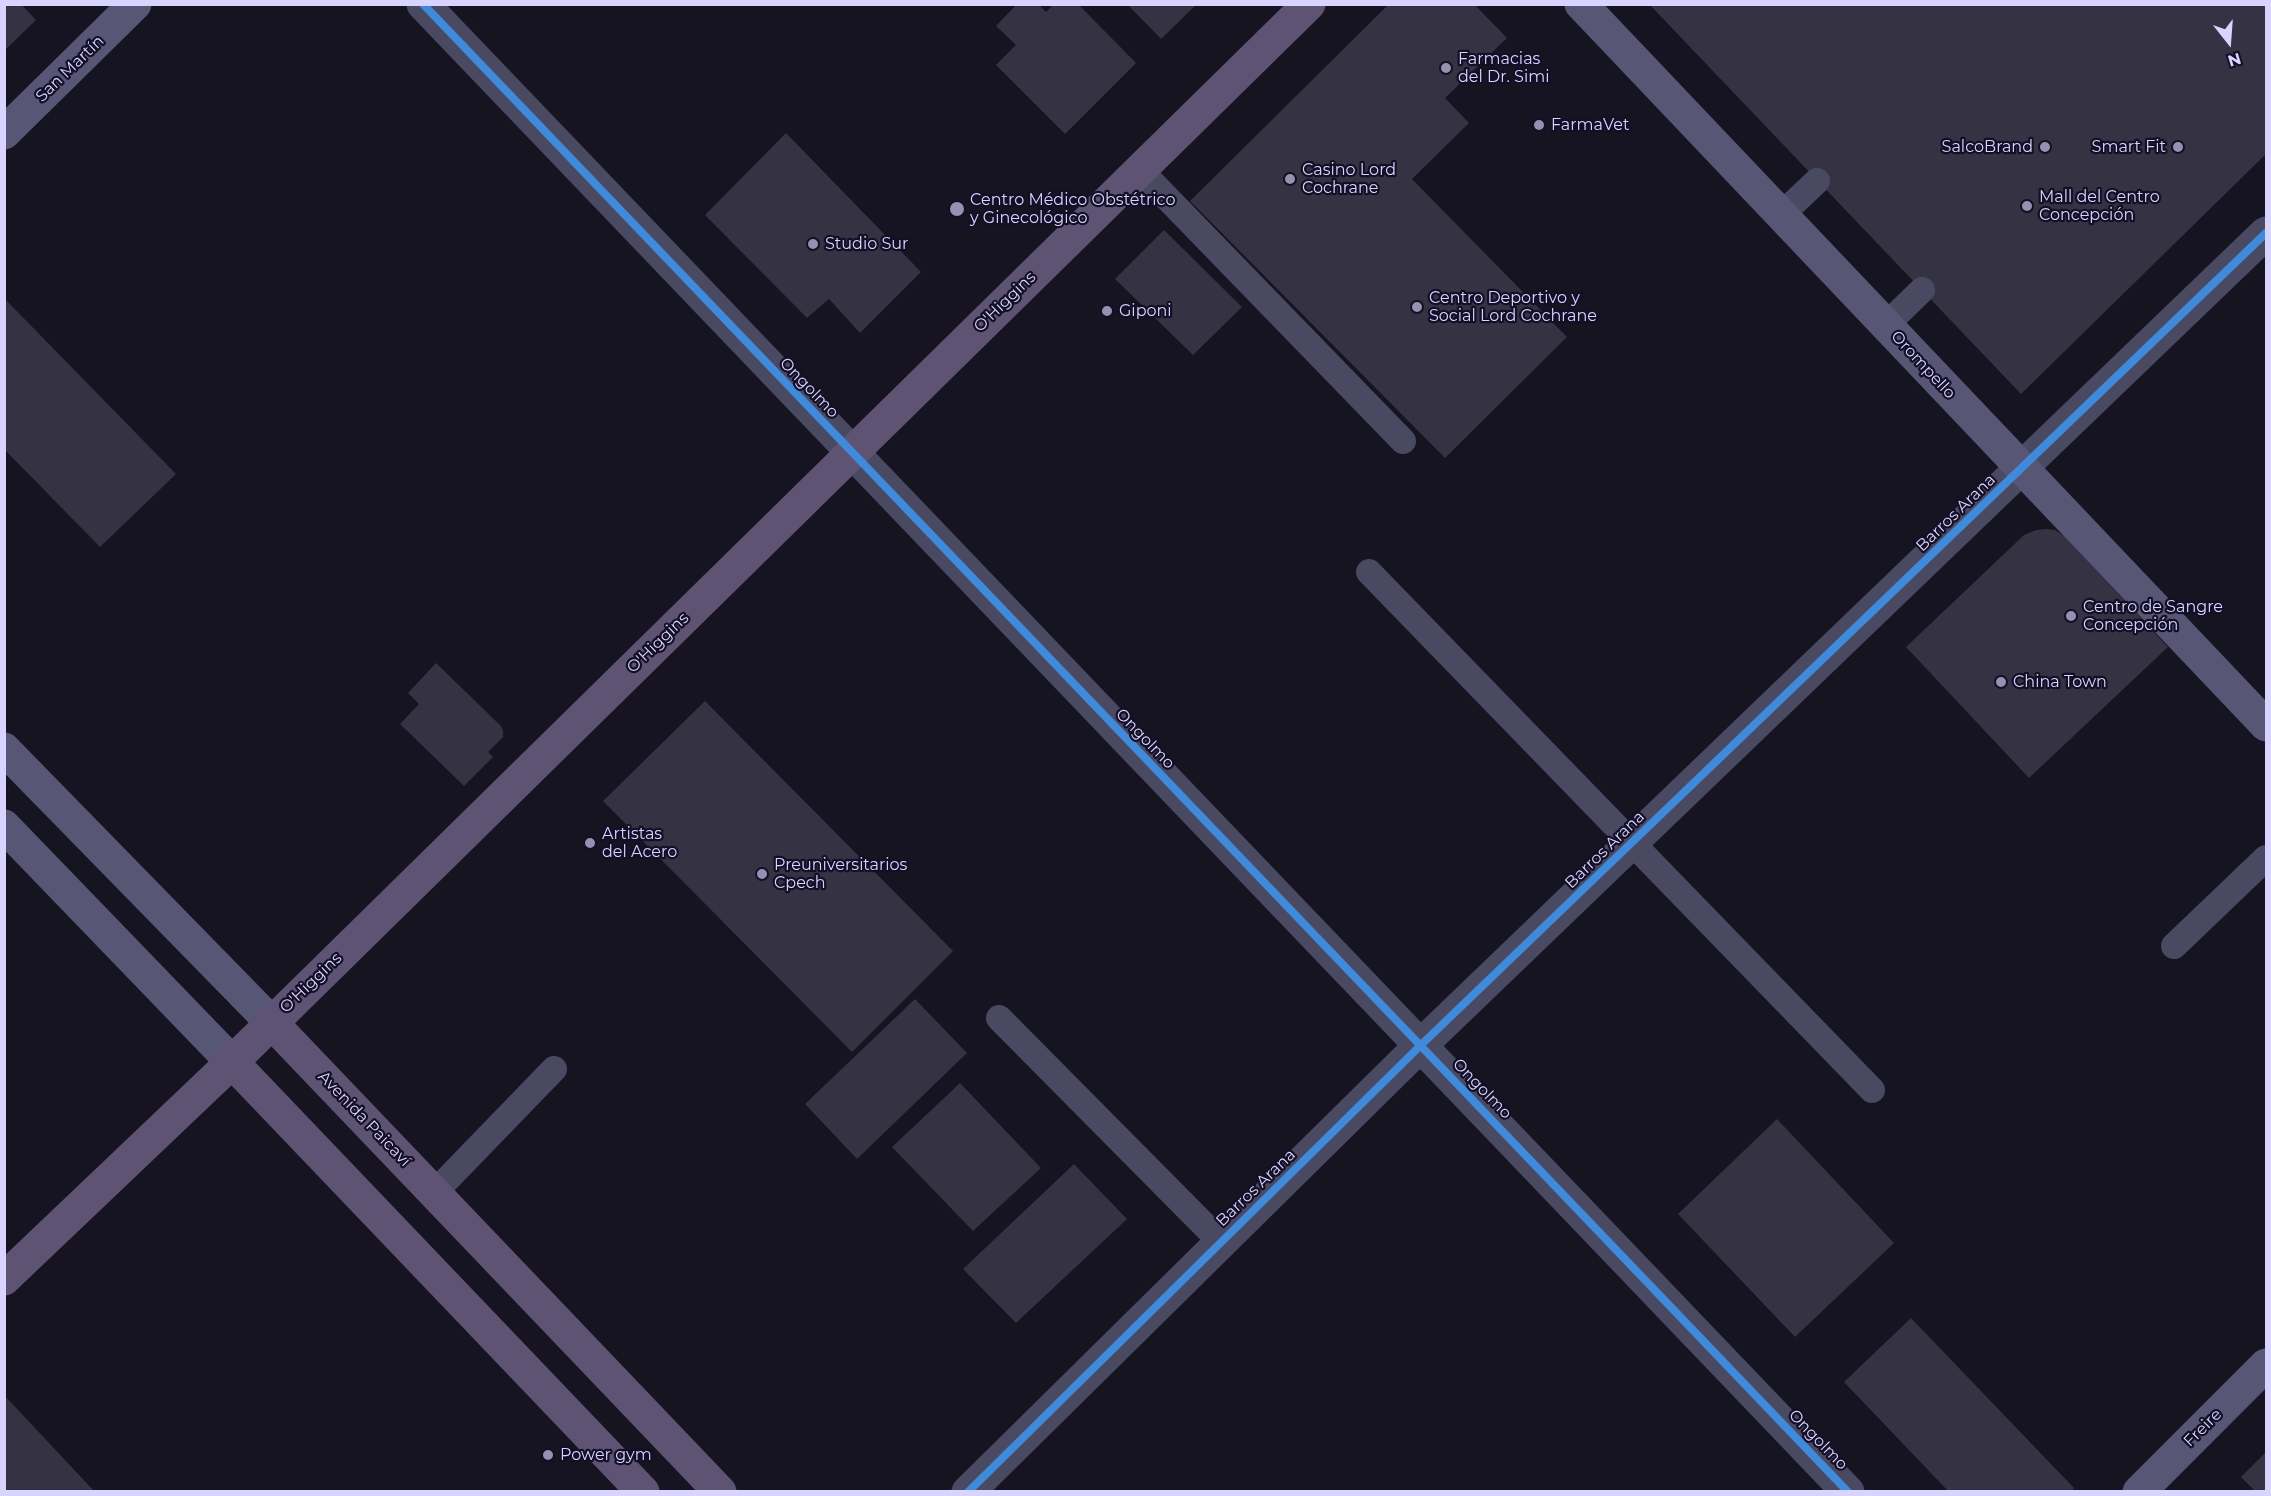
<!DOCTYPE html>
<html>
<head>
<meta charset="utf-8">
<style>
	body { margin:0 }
	#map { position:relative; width:2271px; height:1496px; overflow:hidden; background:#161421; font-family:Montserrat,sans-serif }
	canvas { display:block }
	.frame { position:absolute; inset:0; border:6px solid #d9d4ff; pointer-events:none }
	.north { position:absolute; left:2199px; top:12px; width:60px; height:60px; -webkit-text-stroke:4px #130f26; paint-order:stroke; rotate:163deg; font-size:16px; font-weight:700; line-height:24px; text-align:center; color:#d9d4ff }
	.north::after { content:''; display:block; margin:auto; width:21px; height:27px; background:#d9d4ff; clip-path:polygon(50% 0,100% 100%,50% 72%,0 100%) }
</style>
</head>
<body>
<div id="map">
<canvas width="2271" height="1496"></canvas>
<div class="frame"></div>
<div class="north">N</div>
</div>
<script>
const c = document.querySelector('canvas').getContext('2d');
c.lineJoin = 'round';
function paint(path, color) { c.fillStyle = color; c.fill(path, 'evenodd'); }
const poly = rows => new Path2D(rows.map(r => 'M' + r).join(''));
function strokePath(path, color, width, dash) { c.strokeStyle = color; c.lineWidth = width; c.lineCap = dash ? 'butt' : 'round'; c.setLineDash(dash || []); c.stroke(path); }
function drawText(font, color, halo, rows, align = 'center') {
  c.font = font + ' Montserrat,sans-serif'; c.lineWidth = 4.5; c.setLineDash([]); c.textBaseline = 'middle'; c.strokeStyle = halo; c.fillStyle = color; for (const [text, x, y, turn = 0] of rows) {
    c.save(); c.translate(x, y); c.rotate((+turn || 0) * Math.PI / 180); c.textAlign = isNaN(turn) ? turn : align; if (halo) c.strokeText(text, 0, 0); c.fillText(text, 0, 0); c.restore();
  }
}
paint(poly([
	[4,4,21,4,36,20,4,51],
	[1017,4,1038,4,1046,12,1054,4,1078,4,1136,63,1065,134,996,65,1016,45,996,26],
	[1127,4,1197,4,1161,39],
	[1389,4,1474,4,1507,38,1445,98,1469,123,1412,179,1567,337,1445,458,1190,201],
	[1649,4,2266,4,2266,154,2021,394],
	[786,133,921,272,860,333,829,299,807,318,705,215],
	[1164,230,1242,307,1193,355,1115,279],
	[4,298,176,474,100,547,4,449],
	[2047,529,2055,530,2064,536,2168,647,2029,778,1906,647,2024,535,2036,530],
	[436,663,501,726,503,731,503,737,488,752,493,757,464,786,400,724,419,704,408,693],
	[705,701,953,951,852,1052,603,801],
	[915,999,967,1053,857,1159,805,1104],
	[960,1083,1041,1168,973,1231,892,1147],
	[1777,1119,1894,1243,1795,1337,1678,1214],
	[1074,1164,1127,1219,1016,1323,963,1269],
	[1911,1318,2074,1488,2071,1492,1949,1492,1844,1382],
	[4,1395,95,1492,4,1492],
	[2266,1452,2266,1492,2256,1492,2241,1477]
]), '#343243');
strokePath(poly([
	[1140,170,1403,441],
	[1781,215,1817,181],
	[1886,325,1922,290],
	[1369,572,1872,1090],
	[2174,946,2266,858],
	[999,1018,1221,1242],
	[434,1193,554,1069]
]), '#4a4962', 26);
strokePath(poly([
	[423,4,1848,1492],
	[968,1492,1421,1045,2266,233]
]), '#4a4962', 33);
strokePath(poly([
	[1581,4,2266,725],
	[4,133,135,4],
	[4,749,271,1022],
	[4,826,232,1062],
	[2139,1492,2266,1365]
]), '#575674', 33);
strokePath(poly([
	[271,1022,720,1492],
	[232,1062,643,1492],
	[4,1279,232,1062,1309,4]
]), '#5e5373', 33);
strokePath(poly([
	[423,4,1848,1492],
	[968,1492,1421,1045,2266,233]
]), '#408adc', 8);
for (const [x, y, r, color] of [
	[1446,68,6,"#9591b1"],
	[1539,125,6,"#9591b1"],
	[2045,147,6,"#9591b1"],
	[2178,147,6,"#9591b1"],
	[1290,179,6,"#9591b1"],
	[2027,206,6,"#9591b1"],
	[957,209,8,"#9591b1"],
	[813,244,6,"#9591b1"],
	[1417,307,6,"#9591b1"],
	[1107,311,6,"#9591b1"],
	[2071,616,6,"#9591b1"],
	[2001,682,6,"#9591b1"],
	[590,843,6,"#9591b1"],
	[762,874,6,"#9591b1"],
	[548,1455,6,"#9591b1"]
]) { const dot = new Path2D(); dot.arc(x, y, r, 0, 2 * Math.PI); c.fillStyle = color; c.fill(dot); strokePath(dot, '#130f26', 2); }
drawText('16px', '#d9d4ff', '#130f26', [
	["Farmacias",1458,59],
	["del Dr. Simi",1458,77],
	["FarmaVet",1551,125],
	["SalcoBrand",2033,147,"right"],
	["Smart Fit",2166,147,"right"],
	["Casino Lord",1302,170],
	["Cochrane",1302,188],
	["Mall del Centro",2039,197],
	["Concepción",2039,215],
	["Centro Médico Obstétrico",970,200],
	["y Ginecológico",970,218],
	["Studio Sur",825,244],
	["Centro Deportivo y",1429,298],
	["Social Lord Cochrane",1429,316],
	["Giponi",1119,311],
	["Centro de Sangre",2083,607],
	["Concepción",2083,625],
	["China Town",2013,682],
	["Artistas",602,834],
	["del Acero",602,852],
	["Preuniversitarios",774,865],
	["Cpech",774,883],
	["Power gym",560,1455]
], 'left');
drawText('16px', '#d9d4ff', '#130f26', [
	["San Martín",70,69,-44],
	["O'Higgins",1005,302,-44],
	["Orompello",1923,365,47],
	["Ongolmo",809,388,46],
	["Barros Arana",1956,513,-44],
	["O'Higgins",658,643,-44],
	["Ongolmo",1145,739,46],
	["Barros Arana",1605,850,-44],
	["O'Higgins",311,983,-44],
	["Ongolmo",1482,1089,46],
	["Avenida Paicaví",364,1119,46],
	["Barros Arana",1256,1188,-44],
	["Freire",2203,1428,-45],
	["Ongolmo",1818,1440,46]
]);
</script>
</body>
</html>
